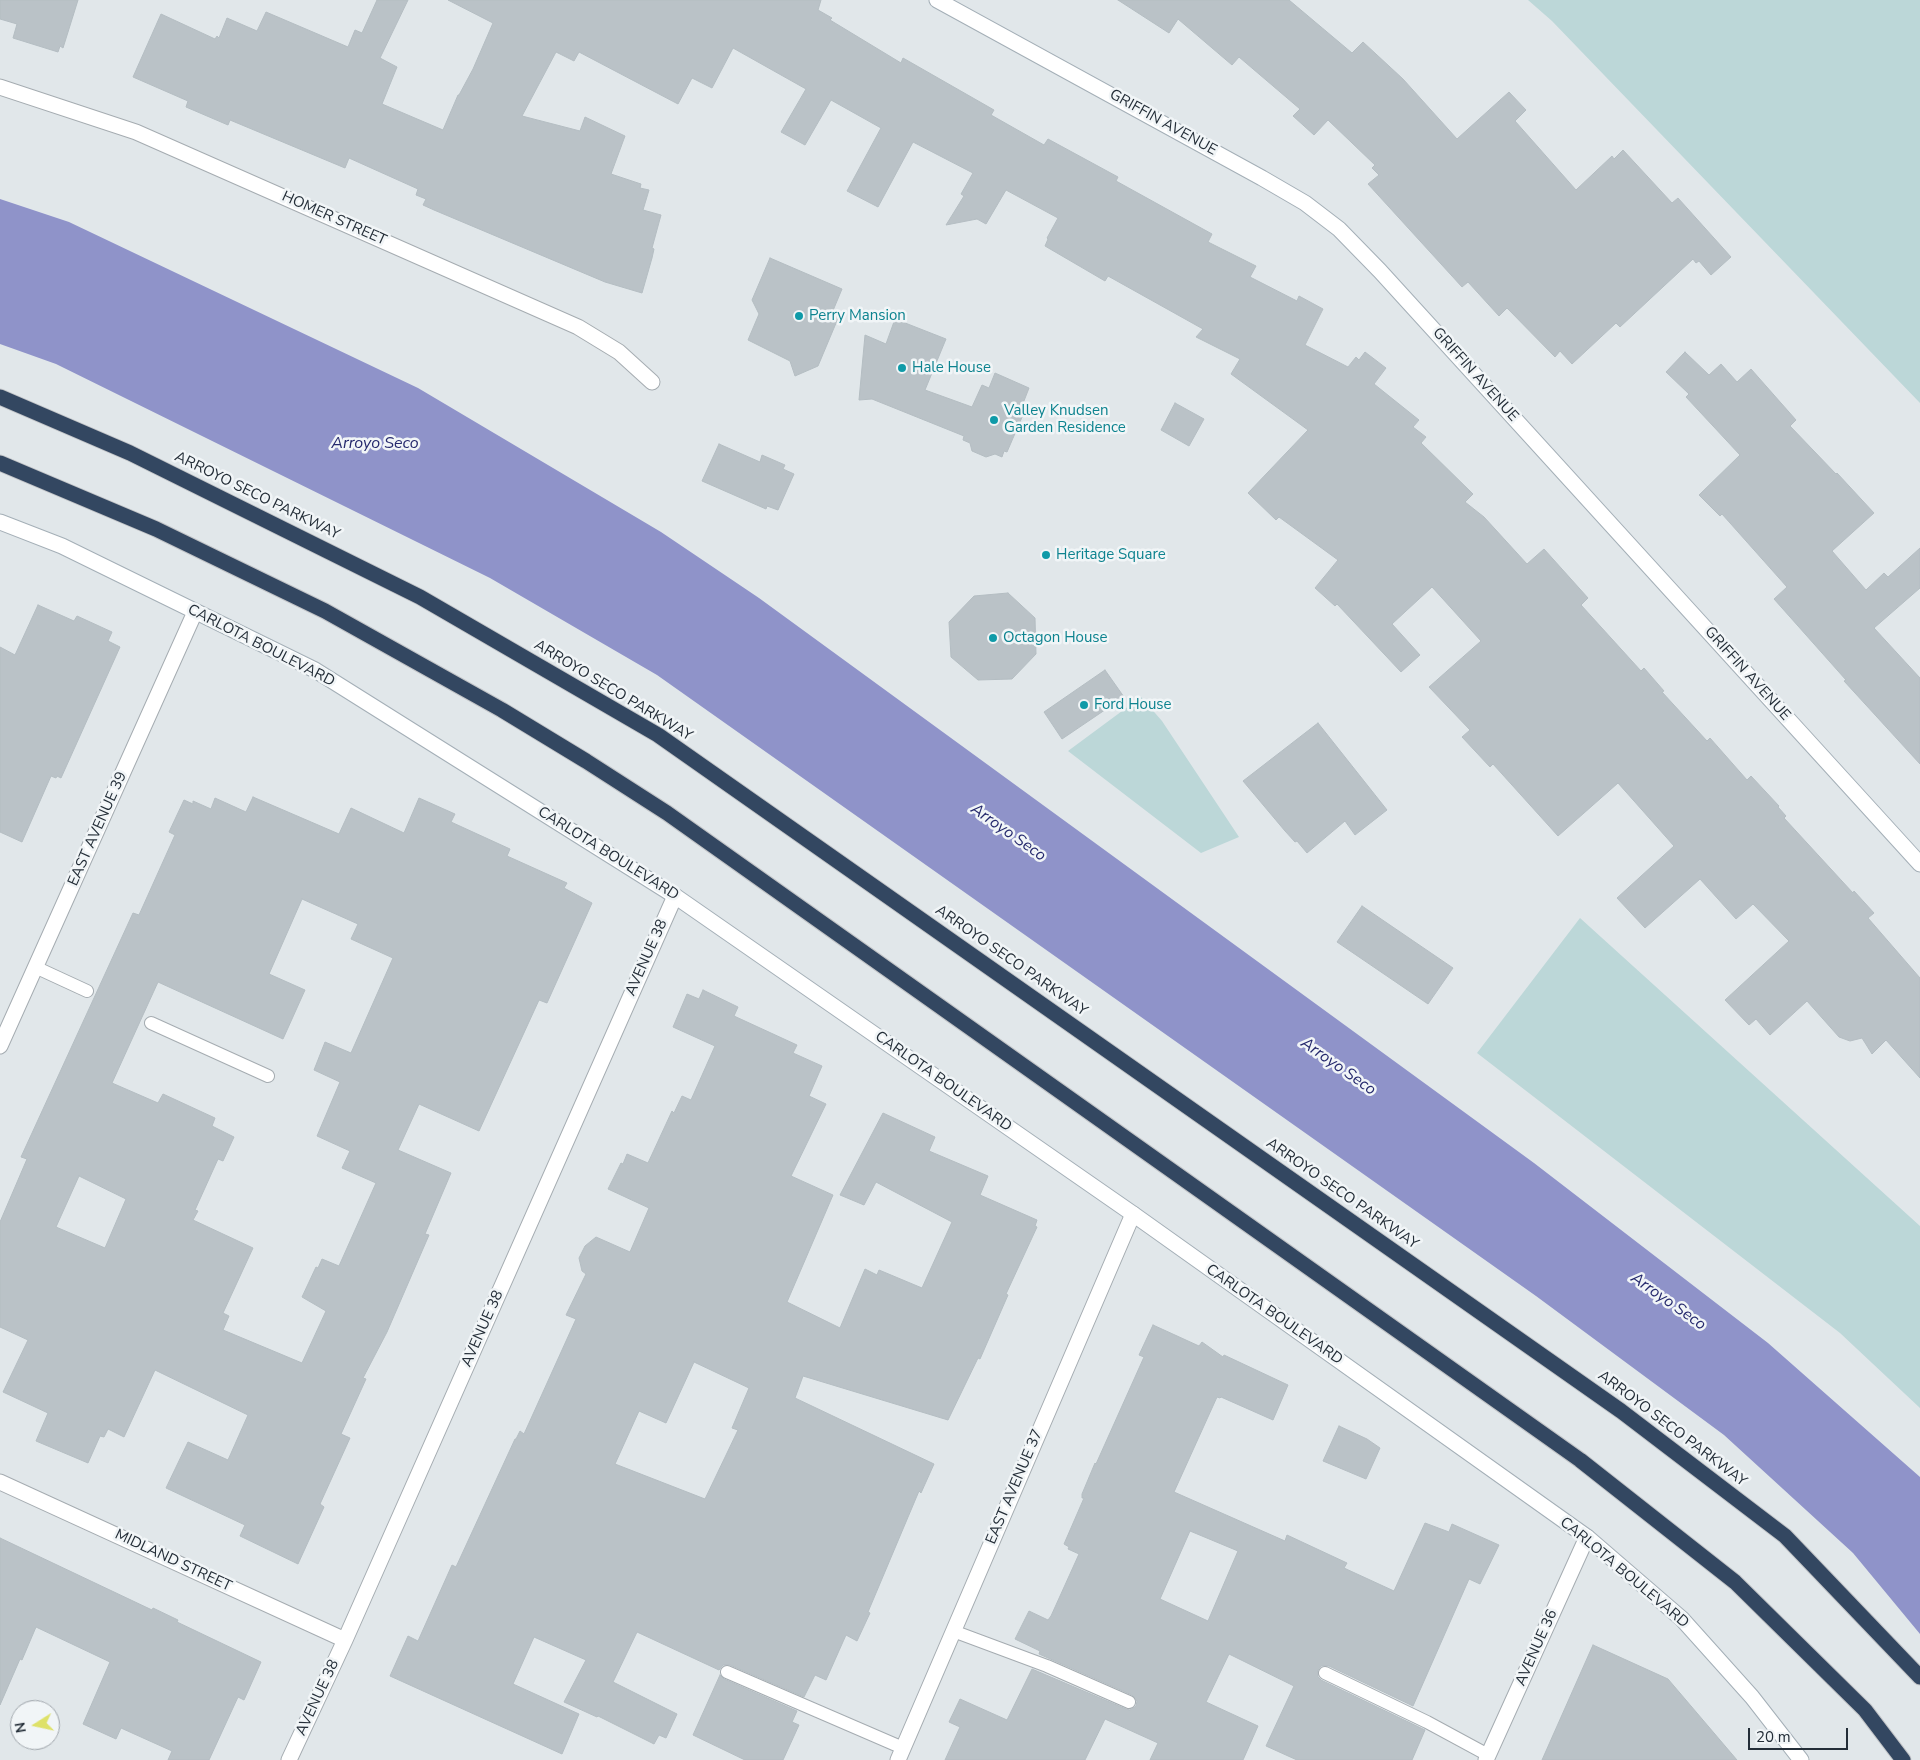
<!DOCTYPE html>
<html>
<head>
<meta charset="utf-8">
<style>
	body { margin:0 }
	#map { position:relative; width:1920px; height:1760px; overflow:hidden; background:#e1e7ea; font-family:"Nunito Sans",sans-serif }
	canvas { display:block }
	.north { position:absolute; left:10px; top:1700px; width:50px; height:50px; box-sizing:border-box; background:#f1f5f7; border:1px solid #9fa5ab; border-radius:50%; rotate:260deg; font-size:14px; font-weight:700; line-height:20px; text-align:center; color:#242e38 }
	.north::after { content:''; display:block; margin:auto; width:18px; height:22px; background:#dee168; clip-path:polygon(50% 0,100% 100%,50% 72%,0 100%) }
	.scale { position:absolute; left:1748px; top:1728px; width:100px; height:22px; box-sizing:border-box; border:2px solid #242e38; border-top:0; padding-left:6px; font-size:15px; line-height:18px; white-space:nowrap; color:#242e38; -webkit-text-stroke:4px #f1f5f7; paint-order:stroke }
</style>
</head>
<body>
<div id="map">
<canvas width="1920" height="1760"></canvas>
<div class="north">N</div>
<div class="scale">20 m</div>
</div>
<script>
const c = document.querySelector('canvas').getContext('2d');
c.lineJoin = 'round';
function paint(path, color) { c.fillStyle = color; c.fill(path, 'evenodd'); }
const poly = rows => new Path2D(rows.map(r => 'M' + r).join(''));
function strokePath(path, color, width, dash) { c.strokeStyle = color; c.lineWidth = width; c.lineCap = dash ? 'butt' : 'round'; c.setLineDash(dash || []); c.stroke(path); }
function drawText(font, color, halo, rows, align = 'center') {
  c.font = font + ' "Nunito Sans",sans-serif'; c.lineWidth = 5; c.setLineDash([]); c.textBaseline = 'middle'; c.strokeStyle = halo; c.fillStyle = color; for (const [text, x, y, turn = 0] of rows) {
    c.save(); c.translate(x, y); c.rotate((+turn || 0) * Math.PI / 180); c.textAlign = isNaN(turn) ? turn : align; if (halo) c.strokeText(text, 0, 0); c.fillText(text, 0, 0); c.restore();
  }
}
paint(poly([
	[1528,0,1920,0,1920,403,1552,21],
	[1141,697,1162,721,1239,837,1201,853,1068,751],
	[1580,918,1920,1226,1920,1408,1840,1333,1477,1053]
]), '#bcd7d8');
paint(poly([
	[0,199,69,222,418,388,661,532,759,598,1534,1163,1768,1343,1920,1477,1920,1634,1853,1553,1724,1435,1536,1296,657,675,490,578,56,364,0,344]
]), '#8f93c9');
const building = poly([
	[0,0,78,0,63,48,60,46,58,52,13,38,17,24,0,19,0,0],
	[377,0,408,0,380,58,397,67,382,104,443,130,458,95,459,95,473,69,493,23,448,0,821,0,818,10,832,18,830,20,901,63,903,58,994,110,991,115,1044,145,1048,139,1118,177,1116,181,1212,234,1208,242,1256,266,1250,277,1297,301,1299,296,1323,309,1305,345,1348,367,1356,357,1359,360,1365,352,1386,368,1374,384,1419,420,1413,427,1426,437,1421,443,1473,494,1465,502,1484,517,1527,564,1544,549,1588,598,1581,605,1641,671,1644,668,1664,691,1662,692,1707,741,1710,738,1747,780,1751,776,1779,806,1778,807,1786,816,1784,818,1853,893,1854,891,1874,913,1868,918,1920,978,1920,1078,1886,1040,1872,1054,1862,1038,1850,1041,1839,1037,1807,1001,1770,1035,1756,1019,1749,1025,1725,1000,1789,941,1753,904,1736,919,1700,879,1645,928,1617,898,1674,846,1618,783,1558,836,1493,764,1490,767,1462,737,1470,730,1429,687,1481,641,1432,587,1392,624,1420,655,1401,672,1337,604,1335,606,1315,588,1338,560,1279,517,1276,520,1248,493,1308,430,1231,374,1240,359,1196,337,1203,329,1108,276,1105,281,1045,246,1048,239,1047,238,1058,218,1006,190,986,224,977,219,946,225,964,196,961,194,973,173,913,142,878,207,847,191,881,128,831,100,805,145,781,132,806,89,733,48,712,88,692,78,678,104,579,52,574,61,556,52,522,116,580,131,585,117,625,136,611,174,641,184,640,188,649,190,643,210,661,215,652,248,654,249,652,258,642,293,605,282,434,210,423,205,426,199,416,195,418,189,349,158,345,168,230,120,228,125,186,107,188,101,133,77,161,14,215,39,217,36,219,38,227,18,257,31,266,12,348,47,355,30,362,33,377,0],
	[1118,0,1289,0,1352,53,1363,42,1403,79,1457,139,1509,92,1526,110,1515,121,1576,190,1612,156,1614,159,1623,150,1672,203,1678,198,1731,257,1711,275,1699,261,1696,263,1693,259,1620,327,1616,323,1572,364,1560,351,1555,357,1507,308,1499,316,1468,282,1462,287,1368,184,1379,175,1372,168,1375,165,1328,120,1314,135,1293,116,1300,109,1239,57,1232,65,1178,19,1169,33,1118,0],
	[770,258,842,289,832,313,839,316,818,366,795,376,790,361,748,340,759,314,752,300,770,258],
	[895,319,946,339,925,390,972,407,982,385,989,388,995,373,1029,388,1022,406,1026,408,1007,452,1004,451,1002,457,995,454,986,457,972,451,970,443,963,440,964,436,872,399,859,400,865,335,886,344,895,319],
	[1685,352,1709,375,1721,364,1737,382,1751,369,1796,420,1790,426,1836,474,1837,473,1874,513,1832,551,1866,590,1884,573,1888,577,1920,548,1920,588,1874,628,1920,678,1920,764,1844,681,1846,680,1774,599,1787,587,1722,514,1720,516,1699,495,1740,455,1686,397,1689,394,1666,372,1685,352],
	[1175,403,1204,419,1189,446,1161,430,1175,403],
	[719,444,760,462,762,455,785,465,783,469,794,474,778,510,767,506,766,509,702,481,719,444],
	[1008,593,1035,618,1036,654,1012,679,978,680,951,657,949,622,974,596,1008,593],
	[38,605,74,621,77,616,112,632,108,641,120,647,61,778,57,776,56,778,51,776,22,842,0,832,0,647,15,655,38,605],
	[1105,670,1124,697,1062,739,1044,712,1105,670],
	[1318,723,1387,810,1355,835,1345,821,1307,853,1297,841,1295,842,1285,831,1243,781,1318,723],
	[253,797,339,834,351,808,404,833,419,798,455,814,451,822,510,849,507,856,567,883,564,888,592,903,547,1003,539,1000,479,1131,419,1104,398,1150,451,1173,425,1234,429,1235,387,1332,363,1378,366,1379,341,1434,350,1438,320,1504,324,1507,298,1564,240,1536,245,1525,166,1488,188,1442,228,1460,248,1415,155,1370,124,1437,108,1429,104,1437,100,1436,88,1463,36,1441,48,1413,3,1392,28,1340,0,1327,0,1222,27,1159,21,1157,133,913,139,915,175,835,169,832,184,800,193,804,193,801,211,809,215,798,246,812,253,797],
	[302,899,358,924,351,939,393,958,351,1053,325,1042,314,1070,340,1082,317,1136,350,1151,342,1168,376,1183,339,1266,322,1259,318,1268,316,1267,302,1297,326,1311,302,1363,223,1330,229,1316,223,1313,253,1248,193,1220,198,1211,195,1210,218,1159,223,1161,234,1137,212,1126,215,1118,163,1094,158,1103,112,1083,158,982,283,1039,305,990,269,974,302,899],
	[79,1176,126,1199,105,1248,56,1227,79,1176],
	[1362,906,1453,968,1428,1004,1337,942,1362,906],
	[703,990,738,1007,734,1016,797,1045,793,1053,822,1066,809,1096,826,1104,791,1176,833,1195,787,1302,840,1328,865,1269,877,1275,879,1270,922,1288,952,1222,876,1182,864,1205,840,1195,883,1113,935,1137,929,1151,988,1176,980,1195,1037,1220,1035,1226,1037,1227,1006,1294,1008,1295,980,1359,978,1358,948,1420,803,1376,795,1398,934,1464,921,1493,919,1491,868,1612,870,1613,857,1641,846,1635,826,1680,815,1675,804,1697,730,1665,723,1665,719,1670,637,1632,613,1682,677,1714,666,1738,659,1735,654,1744,598,1716,597,1717,564,1702,586,1660,534,1637,513,1684,579,1714,562,1754,390,1676,408,1636,418,1641,452,1565,456,1567,515,1439,516,1439,520,1431,524,1434,576,1319,566,1315,586,1274,582,1271,579,1258,585,1246,596,1237,630,1252,649,1208,608,1189,621,1163,623,1164,627,1154,648,1163,672,1111,674,1113,682,1096,691,1100,715,1046,673,1027,687,994,699,999,703,990],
	[694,1362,749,1388,732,1428,738,1430,705,1499,615,1464,639,1411,666,1423,694,1362],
	[1153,1325,1199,1346,1202,1342,1223,1357,1224,1355,1288,1385,1273,1420,1221,1397,1220,1398,1217,1397,1174,1492,1285,1541,1287,1535,1347,1563,1344,1568,1394,1591,1425,1523,1449,1532,1452,1524,1499,1545,1480,1584,1469,1579,1413,1706,1329,1666,1321,1666,1318,1670,1318,1677,1321,1680,1425,1730,1412,1760,1297,1760,1266,1746,1294,1686,1229,1654,1206,1702,1258,1726,1243,1760,1150,1760,1158,1743,1105,1719,1085,1760,945,1760,960,1727,949,1722,960,1699,1007,1720,1032,1669,1126,1709,1130,1710,1136,1706,1137,1701,1132,1695,1039,1654,1040,1651,1015,1639,1029,1611,1048,1620,1051,1616,1079,1554,1068,1549,1069,1547,1064,1544,1084,1498,1082,1498,1082,1494,1095,1463,1096,1464,1144,1357,1139,1355,1153,1325],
	[1190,1531,1238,1551,1208,1621,1160,1599,1190,1531],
	[1339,1426,1367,1439,1380,1448,1366,1479,1323,1461,1339,1426],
	[0,1538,152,1610,153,1608,178,1620,177,1622,261,1662,244,1700,238,1697,209,1760,168,1760,172,1751,121,1728,116,1739,83,1724,110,1662,36,1627,22,1660,20,1659,0,1705,0,1538],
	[1593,1645,1668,1679,1737,1760,1542,1760,1593,1645],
	[720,1675,724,1679,797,1711,792,1722,799,1725,783,1760,745,1760,693,1735,720,1675]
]);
paint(building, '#bac2c7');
strokePath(building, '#b4bdc2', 1);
const lane = poly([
	[35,967,87,991],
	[151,1023,268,1076],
	[953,1631,1047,1666,1129,1702],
	[727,1672,903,1748],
	[1325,1673,1427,1722,1488,1755]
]);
const street = poly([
	[0,87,136,132,578,327,619,352,652,382],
	[0,1046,195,612],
	[0,1482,345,1640],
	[289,1760,345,1640,675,896],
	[898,1760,1133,1214],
	[1486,1760,1587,1537]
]);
const secondary = poly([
	[937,0,1262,178,1305,203,1339,229,1380,271,1920,864],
	[0,522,62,546,315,670,675,896,1133,1214,1587,1537,1682,1619,1752,1697,1801,1760]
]);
const highway = poly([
	[0,397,130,453,420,597,658,735,1621,1411,1785,1536,1920,1677],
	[0,463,156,529,325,611,502,710,586,761,667,813,1580,1460,1735,1582,1865,1710,1903,1760]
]);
strokePath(lane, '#a5acb1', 14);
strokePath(street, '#a5acb1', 17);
strokePath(secondary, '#a4afb7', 17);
strokePath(highway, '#c2c4c7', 17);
strokePath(lane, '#fff', 12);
strokePath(street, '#fff', 15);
strokePath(secondary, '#fff', 15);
strokePath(highway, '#334761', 15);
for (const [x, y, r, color] of [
	[799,316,5,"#0f9aa8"],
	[902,368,5,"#0f9aa8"],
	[994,420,5,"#0f9aa8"],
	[1046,555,5,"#0f9aa8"],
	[993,638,5,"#0f9aa8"],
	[1084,705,5,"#0f9aa8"]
]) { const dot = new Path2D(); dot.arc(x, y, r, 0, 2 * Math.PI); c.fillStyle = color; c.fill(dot); strokePath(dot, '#f1f5f7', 2); }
drawText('15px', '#242e38', '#f1f5f7', [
	["GRIFFIN AVENUE",1163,123,29],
	["HOMER STREET",334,219,24],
	["GRIFFIN AVENUE",1475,375,48],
	["ARROYO SECO PARKWAY",257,496,26],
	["CARLOTA BOULEVARD",261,646,27],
	["GRIFFIN AVENUE",1747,674,48],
	["ARROYO SECO PARKWAY",613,691,31],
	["EAST AVENUE 39",98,829,-66],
	["CARLOTA BOULEVARD",608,854,32],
	["AVENUE 38",647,958,-66],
	["ARROYO SECO PARKWAY",1011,961,35],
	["CARLOTA BOULEVARD",943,1082,35],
	["ARROYO SECO PARKWAY",1342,1194,35],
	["CARLOTA BOULEVARD",1274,1315,35],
	["AVENUE 38",483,1329,-66],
	["ARROYO SECO PARKWAY",1672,1429,37],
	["EAST AVENUE 37",1015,1487,-67],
	["MIDLAND STREET",173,1561,25],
	["CARLOTA BOULEVARD",1624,1573,40],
	["AVENUE 36",1537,1648,-66],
	["AVENUE 38",318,1698,-65]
]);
drawText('15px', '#0d838f', '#f1f5f7', [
	["Perry Mansion",809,316],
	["Hale House",912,368],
	["Valley Knudsen",1004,411],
	["Garden Residence",1004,428],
	["Heritage Square",1056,555],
	["Octagon House",1003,638],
	["Ford House",1094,705]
], 'left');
drawText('italic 16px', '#25296d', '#f1f5f7', [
	["Arroyo Seco",375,444],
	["Arroyo Seco",1008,833,35],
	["Arroyo Seco",1338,1067,35],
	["Arroyo Seco",1668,1302,35]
]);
</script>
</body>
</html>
